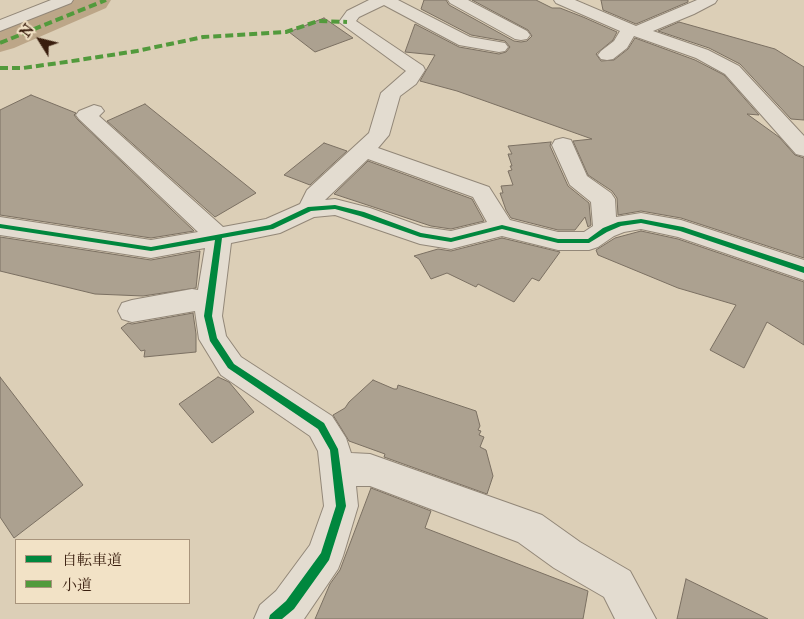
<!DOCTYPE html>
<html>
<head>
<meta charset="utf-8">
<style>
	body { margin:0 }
	#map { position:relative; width:804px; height:619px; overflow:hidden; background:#dccfb7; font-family:"IM FELL Great Primer","Noto Serif JP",serif }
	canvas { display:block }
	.legend { position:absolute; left:15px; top:539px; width:175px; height:65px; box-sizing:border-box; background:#f2e2c6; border:1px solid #a8947c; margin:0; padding:6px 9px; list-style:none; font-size:15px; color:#391e0e }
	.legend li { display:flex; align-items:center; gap:10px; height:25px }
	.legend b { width:25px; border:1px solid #a8947c }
	.north { position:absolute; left:15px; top:15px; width:50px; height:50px; -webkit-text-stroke:4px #f2e2c6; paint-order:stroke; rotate:306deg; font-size:14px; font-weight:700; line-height:20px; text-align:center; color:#391e0e }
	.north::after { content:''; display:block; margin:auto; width:18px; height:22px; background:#391e0e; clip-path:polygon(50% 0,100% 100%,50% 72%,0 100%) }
</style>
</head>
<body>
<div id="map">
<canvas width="804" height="619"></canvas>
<ul class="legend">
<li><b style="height:6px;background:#00873e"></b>自転車道</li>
<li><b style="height:6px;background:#529a3c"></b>小道</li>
</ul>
<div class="north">N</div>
</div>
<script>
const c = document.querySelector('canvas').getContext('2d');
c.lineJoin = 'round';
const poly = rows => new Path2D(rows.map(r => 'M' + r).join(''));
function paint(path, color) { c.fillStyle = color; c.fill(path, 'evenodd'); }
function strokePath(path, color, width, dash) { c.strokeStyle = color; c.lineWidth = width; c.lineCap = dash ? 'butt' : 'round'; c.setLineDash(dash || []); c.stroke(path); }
paint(poly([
	[62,0,111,0,106,8,14,48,0,52,0,26,62,0]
]), '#bca688');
const building = poly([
	[424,0,446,0,449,5,514,41,521,42,527,41,532,36,528,30,472,0,536,0,552,8,560,8,583,17,617,32,613,40,596,54,601,61,614,60,628,49,635,38,695,60,724,75,759,115,747,114,779,137,795,155,804,158,804,258,681,218,641,211,618,215,617,198,612,191,588,175,573,141,592,139,457,91,420,81,435,55,405,52,415,24,459,47,499,54,506,52,510,47,505,41,471,35,421,9,424,0],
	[601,0,688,0,688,2,636,24,603,10,601,0],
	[324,18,353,38,315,52,289,32,324,18],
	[679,22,775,49,804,67,804,120,791,119,740,64,709,48,658,31,679,22],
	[31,95,76,113,74,115,78,120,194,231,151,238,0,215,0,110,31,95],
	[145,104,256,193,215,217,107,121,145,104],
	[551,142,550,146,568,186,589,203,591,225,588,227,585,217,575,230,558,230,511,218,506,210,500,193,503,193,501,186,513,185,508,171,512,170,510,166,512,166,508,154,512,154,508,146,551,142],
	[324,143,347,151,310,185,284,175,324,143],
	[368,161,472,199,484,221,451,229,431,226,334,194,368,161],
	[641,231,678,239,804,282,804,345,767,322,744,368,710,350,736,305,678,288,598,255,596,250,615,238,641,231],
	[0,237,151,260,200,251,196,288,143,296,95,294,0,271,0,237],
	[502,238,560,252,539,281,532,278,514,302,478,284,476,287,447,273,431,279,419,259,414,256,438,249,451,251,502,238],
	[193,313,196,334,196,352,144,357,145,350,141,351,121,328,128,323,132,324,193,313],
	[0,377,83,485,14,538,0,517,0,377],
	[218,377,229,382,254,412,212,443,179,404,218,377],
	[373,380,394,389,397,389,398,385,476,411,480,426,478,430,481,431,479,435,484,437,480,447,486,450,493,476,487,494,384,457,385,454,349,441,333,415,345,408,349,402,373,380],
	[371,488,431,511,425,528,588,591,583,619,315,619,330,584,340,570,371,488],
	[686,579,768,619,677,619,686,579]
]);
paint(building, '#aca190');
strokePath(building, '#7b7062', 1);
const minor = poly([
	[51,0,73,0,71,3,0,31,0,20,51,0],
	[369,0,398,0,470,37,505,43,508,47,505,51,499,52,459,45,384,5,359,17,356,21,423,66,425,70,416,84,400,96,389,135,378,148,489,187,510,220,558,232,584,232,593,226,591,202,570,185,552,145,555,140,563,138,571,140,587,176,611,193,615,199,616,217,641,213,681,220,804,260,804,280,678,237,641,229,624,232,614,236,598,247,589,250,558,250,502,236,451,249,420,244,335,215,314,217,280,233,231,243,222,316,226,336,241,357,332,416,346,438,351,453,370,454,542,515,580,542,630,571,656,619,615,619,604,597,554,568,518,542,370,486,356,486,358,506,343,556,338,569,304,619,254,619,260,605,276,591,310,545,324,506,318,451,310,436,221,375,199,339,195,311,132,322,122,319,118,311,122,303,132,300,192,289,198,290,205,248,151,258,0,235,0,217,151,240,198,232,79,119,76,115,79,111,94,105,101,107,104,111,99,116,223,227,266,219,300,204,307,190,369,133,381,93,406,71,339,22,347,11,369,0],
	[368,159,473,197,487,222,451,231,423,227,370,208,335,199,325,200,368,159],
	[448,0,468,0,527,31,530,35,527,39,521,40,515,39,450,3,448,0],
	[554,0,575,0,636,26,697,0,717,0,715,3,694,14,653,31,708,50,739,66,804,136,804,156,796,154,725,74,696,58,634,36,627,48,613,59,607,60,601,59,598,55,601,51,614,41,620,31,556,3,554,0]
]);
strokePath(minor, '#928778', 2);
paint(minor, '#e3dcd0');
strokePath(poly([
	[0,43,106,0],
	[0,68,23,68,66,62,137,51,203,37,286,32,318,21,347,22]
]), '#529a3c', 4, [8, 4]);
paint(poly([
	[335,205,364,212,421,233,451,238,502,225,558,239,588,239,603,228,618,222,641,219,683,227,804,267,804,273,680,231,641,223,621,226,607,232,589,243,558,243,502,229,451,242,420,237,360,216,335,209,311,211,273,229,222,238,212,316,217,338,234,364,324,423,338,449,346,506,329,560,294,609,282,619,269,619,270,615,286,601,321,553,336,506,330,450,318,429,228,368,210,341,204,316,215,240,151,251,0,228,0,224,151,247,270,225,308,207,335,205]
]), '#00873e');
</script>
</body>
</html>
